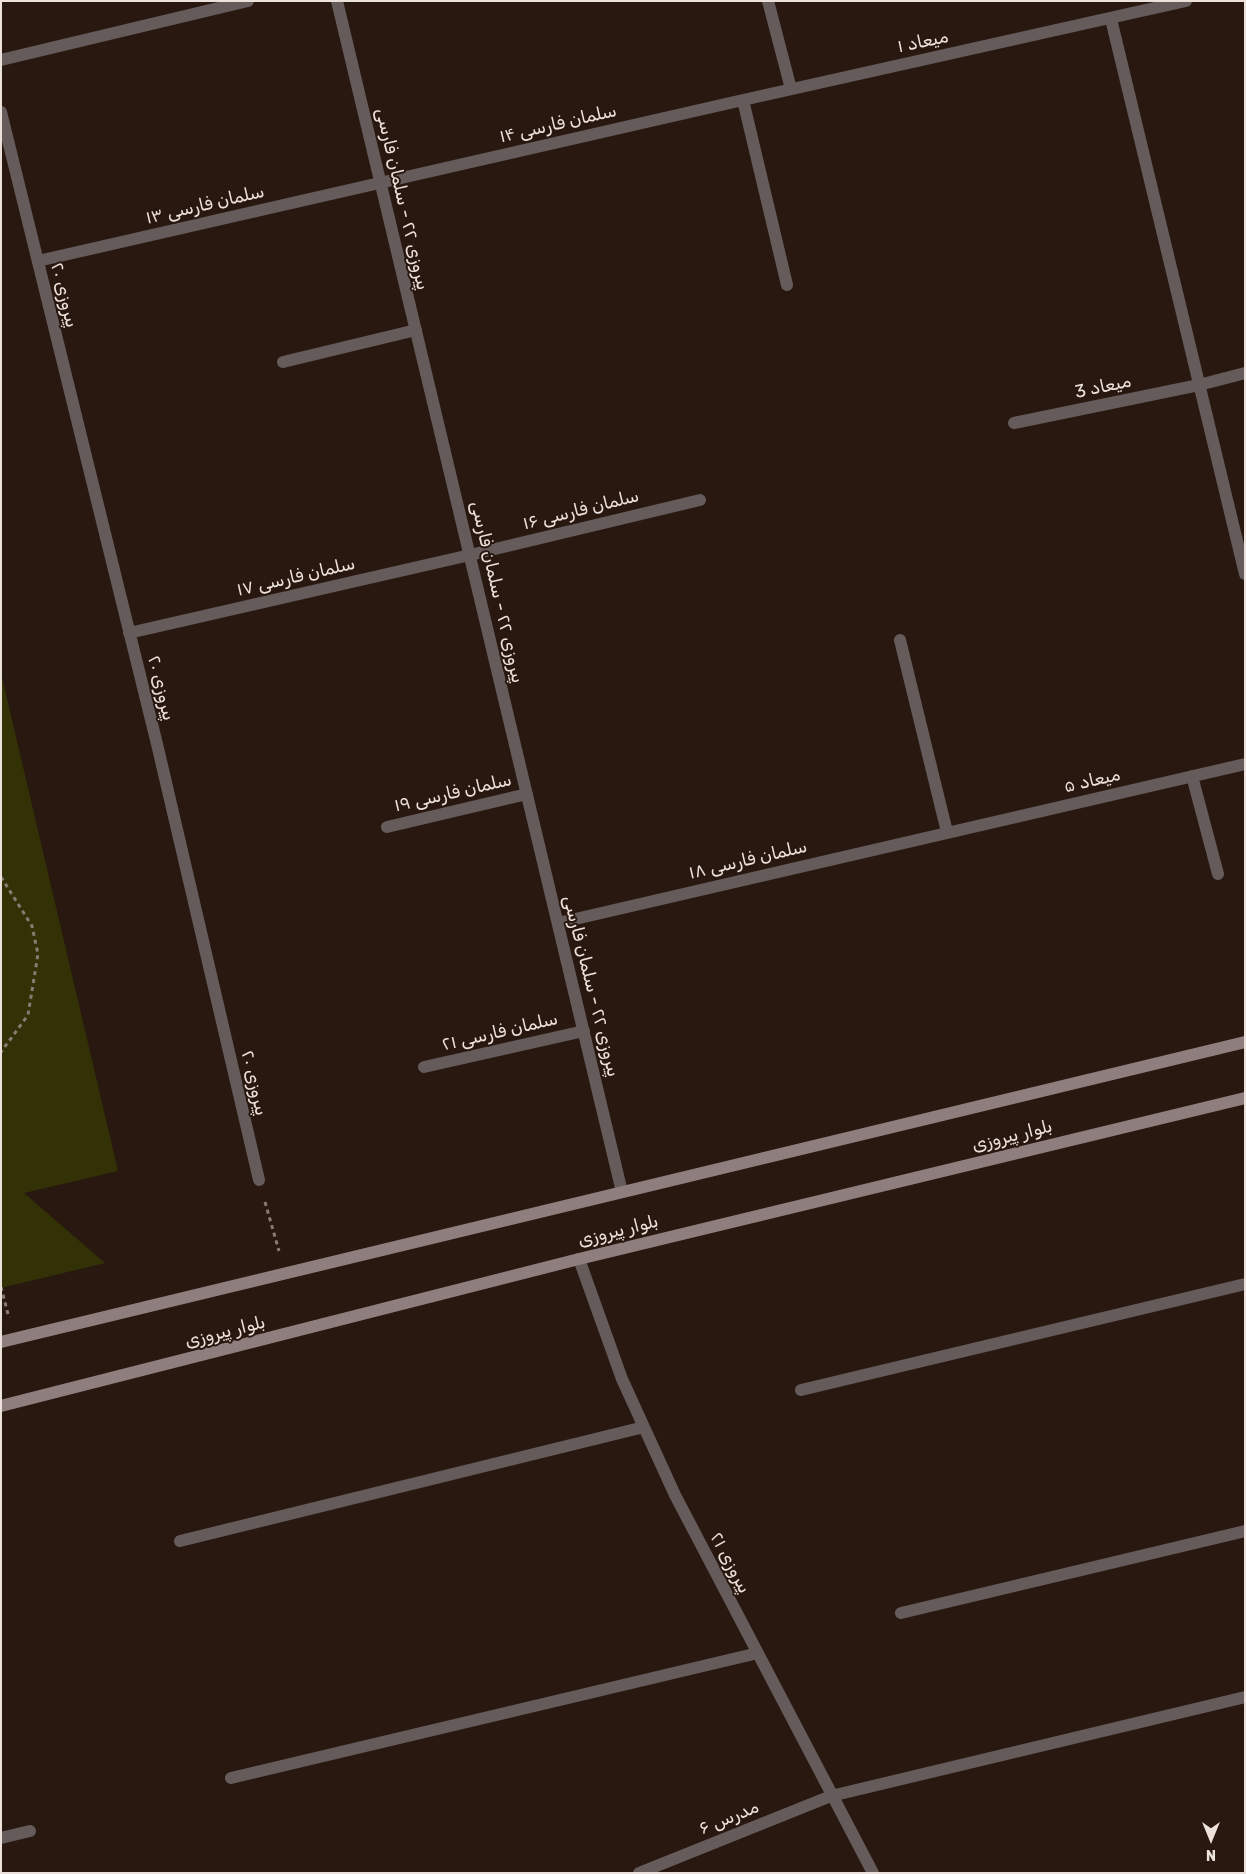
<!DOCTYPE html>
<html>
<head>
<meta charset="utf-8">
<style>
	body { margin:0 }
	#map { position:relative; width:1246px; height:1874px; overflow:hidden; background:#281810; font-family:Rubik,sans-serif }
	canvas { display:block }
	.frame { position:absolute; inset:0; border:2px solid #ede1db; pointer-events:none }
	.north { position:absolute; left:1186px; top:1814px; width:50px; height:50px; -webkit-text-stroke:4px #281810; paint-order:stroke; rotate:180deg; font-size:14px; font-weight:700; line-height:20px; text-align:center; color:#ede1db }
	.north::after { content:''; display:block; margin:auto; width:18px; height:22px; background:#ede1db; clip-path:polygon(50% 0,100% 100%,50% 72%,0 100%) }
</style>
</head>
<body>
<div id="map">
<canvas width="1246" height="1874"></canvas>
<div class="frame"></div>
<div class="north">N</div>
</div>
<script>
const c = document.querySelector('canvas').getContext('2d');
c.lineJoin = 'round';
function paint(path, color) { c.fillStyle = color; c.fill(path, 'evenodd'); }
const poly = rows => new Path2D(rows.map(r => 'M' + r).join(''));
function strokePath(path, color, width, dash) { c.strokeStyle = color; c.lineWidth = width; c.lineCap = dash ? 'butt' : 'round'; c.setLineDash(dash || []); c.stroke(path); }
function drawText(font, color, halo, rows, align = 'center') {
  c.font = font + ' Rubik,"Noto Naskh Arabic",sans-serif'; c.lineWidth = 4; c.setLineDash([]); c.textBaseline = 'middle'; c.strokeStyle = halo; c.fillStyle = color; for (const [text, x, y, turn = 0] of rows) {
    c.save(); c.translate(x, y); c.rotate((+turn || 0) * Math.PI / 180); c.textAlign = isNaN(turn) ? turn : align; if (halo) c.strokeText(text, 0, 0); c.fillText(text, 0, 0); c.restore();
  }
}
paint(poly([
	[1,673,118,1171,24,1193,105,1263,1,1288]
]), '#323206');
strokePath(poly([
	[1,877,32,926,38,954,28,1015,1,1052],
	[265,1202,279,1251],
	[1,1287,9,1318]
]), '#897b74', 3, [4, 4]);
strokePath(poly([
	[337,1,622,1192],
	[768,1,791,89],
	[1111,19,1245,574],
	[1,60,248,1],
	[743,100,787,285],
	[1,112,157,744,259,1180],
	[38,261,743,100,1186,1],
	[283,362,416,330],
	[1014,423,1199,385,1245,373],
	[129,633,470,555,700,500],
	[900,640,947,832],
	[1192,776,1218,874],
	[387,827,527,794],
	[558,923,1245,764],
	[424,1067,584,1031],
	[579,1259,622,1379,675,1495,873,1873],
	[801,1390,1245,1284],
	[180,1541,644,1427],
	[901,1613,1245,1531],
	[231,1778,758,1653],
	[1,1838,30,1831],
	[639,1873,831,1796,1245,1697]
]), '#655b5b', 12);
strokePath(poly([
	[1,1342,1245,1042],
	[1,1406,579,1259,1245,1098]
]), '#8f7e7e', 12);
drawText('18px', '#ede1db', '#281810', [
	["میعاد ۱",923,42,-12],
	["سلمان فارسی ۱۴",558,124,-13],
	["پیروزی ۲۲ - سلمان فارسی",402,199,77],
	["سلمان فارسی ۱۳",205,205,-13],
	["پیروزی ۲۰",64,295,76],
	["میعاد 3",1103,387,-12],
	["سلمان فارسی ۱۶",581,510,-14],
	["سلمان فارسی ۱۷",296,577,-13],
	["پیروزی ۲۲ - سلمان فارسی",497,592,77],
	["پیروزی ۲۰",161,688,76],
	["میعاد ۵",1092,781,-13],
	["سلمان فارسی ۱۹",453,793,-13],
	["سلمان فارسی ۱۸",748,860,-13],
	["پیروزی ۲۲ - سلمان فارسی",591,986,76],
	["سلمان فارسی ۲۱",500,1032,-13],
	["پیروزی ۲۰",254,1083,77],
	["بلوار پیروزی",1012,1136,-14],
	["بلوار پیروزی",618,1231,-14],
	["بلوار پیروزی",225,1332,-14],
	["پیروزی ۲۱",730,1563,62],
	["مدرس ۶",729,1818,-22]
]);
</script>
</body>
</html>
